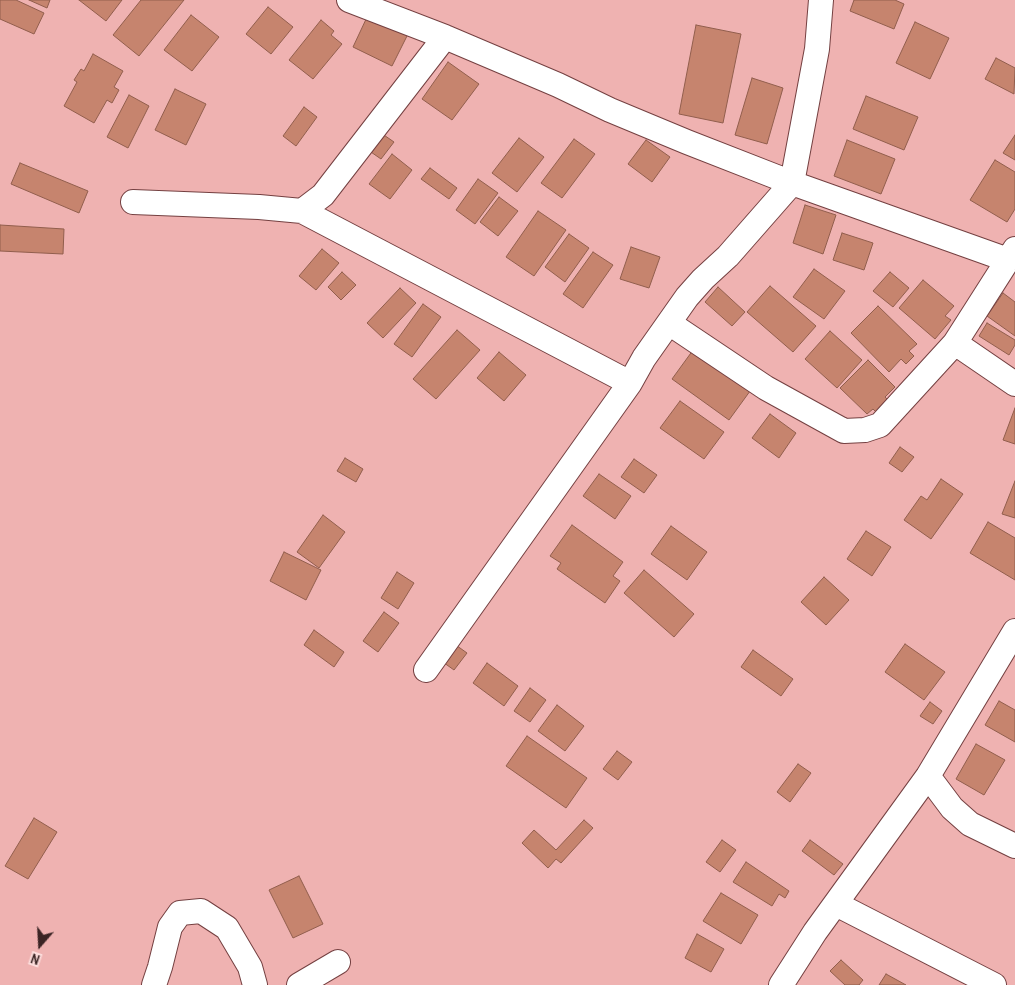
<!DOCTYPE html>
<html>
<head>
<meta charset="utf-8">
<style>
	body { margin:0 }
	#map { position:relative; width:1015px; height:985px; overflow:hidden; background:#efb2b1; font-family:"Archivo Narrow",sans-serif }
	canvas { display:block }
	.north { position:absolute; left:15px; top:920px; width:50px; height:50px; -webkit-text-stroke:4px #fcdcdb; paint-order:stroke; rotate:199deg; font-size:14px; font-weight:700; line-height:20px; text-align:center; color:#3b2424 }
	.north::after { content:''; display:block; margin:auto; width:18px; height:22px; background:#3b2424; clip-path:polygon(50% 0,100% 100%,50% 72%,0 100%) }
</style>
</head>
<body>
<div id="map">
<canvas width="1015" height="985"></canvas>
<div class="north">N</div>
</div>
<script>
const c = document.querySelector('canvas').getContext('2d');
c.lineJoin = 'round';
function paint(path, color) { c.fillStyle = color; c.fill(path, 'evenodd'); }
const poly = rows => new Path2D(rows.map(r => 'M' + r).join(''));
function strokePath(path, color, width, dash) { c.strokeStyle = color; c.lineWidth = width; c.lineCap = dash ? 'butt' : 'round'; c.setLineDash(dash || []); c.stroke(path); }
const building = poly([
	[0,0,16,0,44,13,34,34,0,19,0,0],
	[29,0,50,0,47,8,29,0],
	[79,0,122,0,106,21,79,0],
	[141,0,184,0,139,56,113,35,141,0],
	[854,0,895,0,904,4,894,29,850,11,854,0],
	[268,7,293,27,271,54,246,34,268,7],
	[191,15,219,37,192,71,164,50,191,15],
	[368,15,408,34,392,66,353,47,368,15],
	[321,20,334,31,331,35,342,44,313,79,289,60,321,20],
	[915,22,949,38,930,79,896,63,915,22],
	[696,25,741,34,723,123,679,114,696,25],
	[93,54,123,71,114,87,119,90,112,103,107,100,94,123,64,106,77,82,74,80,81,69,84,71,93,54],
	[996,58,1015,68,1014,94,985,79,996,58],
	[448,62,479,84,452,120,422,99,448,62],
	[752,78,783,88,767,144,735,135,752,78],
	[175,89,206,104,186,145,155,130,175,89],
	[129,95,149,106,128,148,107,137,129,95],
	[866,96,918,117,904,150,853,129,866,96],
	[304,107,317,117,296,146,283,136,304,107],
	[381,133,394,142,381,159,368,150,381,133],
	[1015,135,1015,160,1003,153,1015,135],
	[519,138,544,157,517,192,492,173,519,138],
	[574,139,595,154,562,198,541,183,574,139],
	[646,140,670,157,652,182,628,164,646,140],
	[847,140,895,159,881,194,834,176,847,140],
	[392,154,412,170,390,199,369,184,392,154],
	[995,160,1015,172,1015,209,1007,222,970,200,995,160],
	[20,163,88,191,79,213,11,184,20,163],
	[430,168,457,188,449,199,421,179,430,168],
	[478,179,498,193,475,224,456,210,478,179],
	[499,197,518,211,498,236,480,222,499,197],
	[805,205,836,215,823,254,793,243,805,205],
	[538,211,566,230,534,276,506,257,538,211],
	[0,225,64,229,63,254,0,251,0,225],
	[842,233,873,243,864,270,833,260,842,233],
	[569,234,589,248,565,282,545,267,569,234],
	[631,247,660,257,649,288,620,279,631,247],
	[322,249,339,263,316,290,299,276,322,249],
	[593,252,613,265,583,308,563,294,593,252],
	[814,269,845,291,824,319,793,297,814,269],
	[342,272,356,285,341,300,328,287,342,272],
	[890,272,909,288,893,307,873,291,890,272],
	[923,280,954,306,945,316,951,320,935,339,899,308,923,280],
	[770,286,816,326,793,352,747,312,770,286],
	[718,287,745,312,732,326,705,302,718,287],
	[400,288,416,303,383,338,367,323,400,288],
	[1003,293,1015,302,1015,336,987,316,1003,293],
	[423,304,441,317,412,357,394,344,423,304],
	[878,306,917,344,909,351,914,356,906,364,901,359,889,372,851,333,878,306],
	[987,323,1015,340,1015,345,1009,355,979,336,987,323],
	[457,330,480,350,436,399,413,379,457,330],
	[830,331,862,360,837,388,805,359,830,331],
	[696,346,753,387,729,420,672,379,696,346],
	[499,352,526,375,504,401,477,378,499,352],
	[868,360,895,387,885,397,892,404,880,416,873,409,867,414,840,388,868,360],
	[680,401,724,432,704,459,660,428,680,401],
	[1015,408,1015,444,1003,440,1015,408],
	[770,414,796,433,779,458,752,438,770,414],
	[900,447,914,457,902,472,889,463,900,447],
	[345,458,363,469,356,482,337,471,345,458],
	[634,459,657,475,644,493,621,477,634,459],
	[599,474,631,496,615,519,583,496,599,474],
	[941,479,963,494,931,539,904,520,921,496,927,500,941,479],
	[1015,481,1015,518,1002,514,1015,481],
	[323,515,345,532,319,568,297,552,323,515],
	[988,522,1015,538,1015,580,970,553,988,522],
	[572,525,623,562,613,576,620,581,605,603,557,569,561,563,550,556,572,525],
	[671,526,707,552,687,580,651,554,671,526],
	[866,531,891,547,872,576,847,559,866,531],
	[284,552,321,570,306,600,270,581,284,552],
	[644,570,694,614,674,637,624,593,644,570],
	[397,572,414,583,398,609,381,598,397,572],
	[824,577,849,600,826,625,801,602,824,577],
	[384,612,399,623,378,652,363,641,384,612],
	[314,630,344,652,334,667,304,645,314,630],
	[453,643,467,653,454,670,440,660,453,643],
	[905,644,945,672,924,700,885,672,905,644],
	[753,650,793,679,781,696,741,667,753,650],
	[487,663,518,686,504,706,473,683,487,663],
	[530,688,546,700,530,722,514,711,530,688],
	[999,701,1015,710,1015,742,985,725,999,701],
	[930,702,942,711,933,724,920,716,930,702],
	[557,705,584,726,565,751,538,731,557,705],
	[527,736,587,778,566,808,506,766,527,736],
	[976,744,1005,760,984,795,956,779,976,744],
	[617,751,632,762,618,780,603,769,617,751],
	[798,764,811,773,790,802,777,792,798,764],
	[34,818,57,832,28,879,5,866,34,818],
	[584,820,593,828,561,863,556,859,548,868,522,843,534,830,556,850,584,820],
	[722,840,736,850,720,872,706,862,722,840],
	[810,840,843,864,834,875,802,851,810,840],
	[746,862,789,891,785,898,779,894,772,906,733,882,746,862],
	[299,876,323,924,293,938,269,890,299,876],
	[721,893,758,915,741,944,703,921,721,893],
	[697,934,724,949,711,972,685,958,697,934],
	[841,960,863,980,859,985,845,985,830,971,841,960],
	[886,974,906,985,879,985,886,974]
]);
paint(building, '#c6846e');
strokePath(building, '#915e4d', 1);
const minor = poly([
	[349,0,445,37,558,85,610,110,687,142,792,183,1008,260],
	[133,202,259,207,302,211,323,195,445,37],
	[302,211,630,383],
	[669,323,766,388,844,431,865,430,880,425,955,343,1015,249],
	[955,343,1015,384],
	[426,670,630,383,644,358,687,297,703,279,728,256,792,183,817,49,821,0],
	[928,776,952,808,970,824,1015,846],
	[836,904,994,985],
	[154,985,160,967,170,927,180,913,201,911,227,928,250,967,255,985],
	[299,985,338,962],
	[781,985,815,932,928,776,1015,631]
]);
strokePath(minor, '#744041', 26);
strokePath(minor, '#fff', 24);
</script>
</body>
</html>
